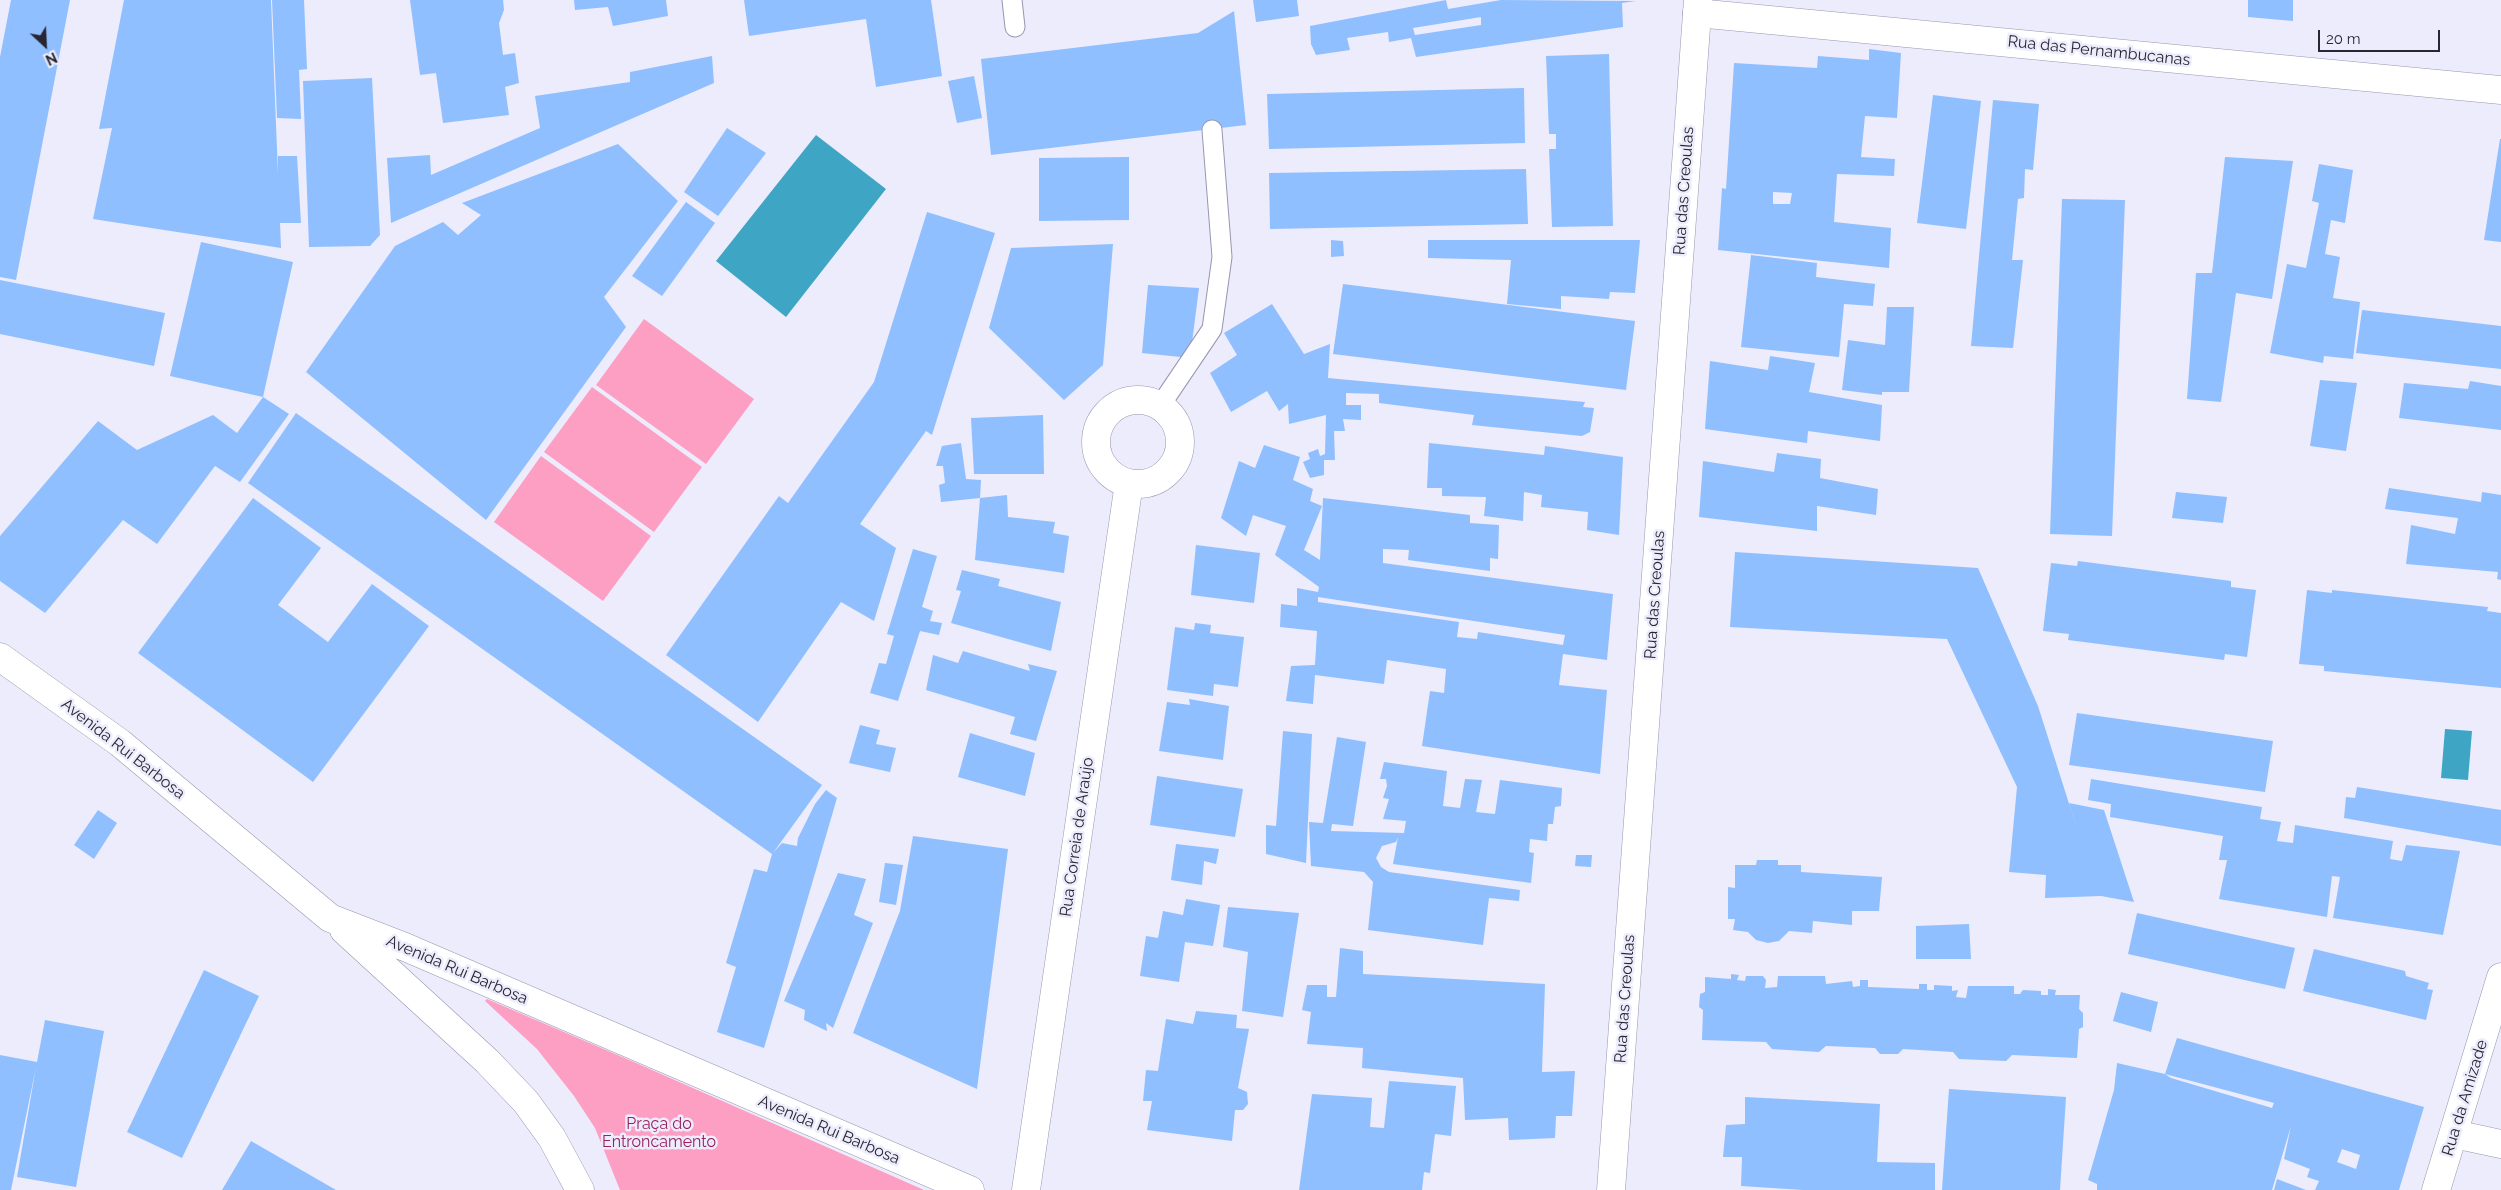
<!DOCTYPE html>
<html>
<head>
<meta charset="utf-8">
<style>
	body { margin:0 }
	#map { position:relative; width:2501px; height:1190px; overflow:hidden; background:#edecfd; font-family:Raleway,sans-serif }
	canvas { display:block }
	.north { position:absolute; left:20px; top:20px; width:50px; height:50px; -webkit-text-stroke:4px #edecfd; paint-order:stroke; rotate:155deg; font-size:14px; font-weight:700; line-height:20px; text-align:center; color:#282731 }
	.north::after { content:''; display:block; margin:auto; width:18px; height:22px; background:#282731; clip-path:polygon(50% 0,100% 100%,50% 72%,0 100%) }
	.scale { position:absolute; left:2318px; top:30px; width:122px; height:22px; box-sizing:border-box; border:2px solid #282731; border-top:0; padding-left:6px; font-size:15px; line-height:18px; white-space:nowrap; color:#282731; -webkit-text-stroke:4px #edecfd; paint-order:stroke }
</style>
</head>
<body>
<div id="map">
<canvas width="2501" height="1190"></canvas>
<div class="north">N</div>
<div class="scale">20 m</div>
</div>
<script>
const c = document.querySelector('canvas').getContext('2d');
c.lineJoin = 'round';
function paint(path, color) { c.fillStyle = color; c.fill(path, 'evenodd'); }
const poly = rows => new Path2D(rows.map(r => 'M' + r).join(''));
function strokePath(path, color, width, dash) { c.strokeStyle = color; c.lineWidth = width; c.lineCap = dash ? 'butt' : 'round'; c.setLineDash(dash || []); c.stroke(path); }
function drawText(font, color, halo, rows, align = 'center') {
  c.font = font + ' Raleway,sans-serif'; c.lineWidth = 5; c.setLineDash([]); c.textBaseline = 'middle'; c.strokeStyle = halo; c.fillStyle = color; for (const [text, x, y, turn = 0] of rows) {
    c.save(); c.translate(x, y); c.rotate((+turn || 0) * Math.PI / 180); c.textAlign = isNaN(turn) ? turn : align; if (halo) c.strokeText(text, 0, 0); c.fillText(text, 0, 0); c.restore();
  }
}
paint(poly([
	[644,319,754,399,706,464,596,385],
	[592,387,702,467,654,532,544,452],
	[541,456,651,536,603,601,494,522],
	[487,999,634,1062,924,1190,620,1190,595,1128,574,1096,537,1049,485,1001]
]), '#fd9ec3');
paint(poly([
	[816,135,886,189,786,317,716,261],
	[2445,729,2472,731,2468,780,2441,778]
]), '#3fa5c5');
paint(poly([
	[11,0,70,0,16,280,0,277,0,57],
	[124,0,271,0,278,174,278,156,297,156,301,223,280,223,281,248,93,219,112,128,99,129],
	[272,0,304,0,307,69,299,70,301,119,277,118],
	[410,0,503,0,504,10,499,23,503,55,515,53,519,83,505,87,509,115,443,123,436,73,420,75],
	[574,0,666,0,668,16,613,26,608,7,575,10],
	[744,0,931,0,942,76,876,87,866,19,749,36],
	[1253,0,1297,0,1299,16,1256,22],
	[1446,0,1448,9,1501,0,1636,1,1622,3,1623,27,1416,57,1411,38,1389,42,1388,32,1347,38,1350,50,1316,55,1311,44,1310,26],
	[1481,17,1481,25,1415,35,1413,28,1407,29],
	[2248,0,2293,0,2293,21,2248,17],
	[1234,11,1246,125,991,155,981,59,1198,33],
	[1869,49,1901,53,1897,118,1865,116,1861,157,1895,159,1894,176,1837,174,1834,222,1891,228,1889,268,1718,250,1722,188,1726,189,1734,63,1817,68,1818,56,1869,60],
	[1773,192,1792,193,1790,204,1773,204],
	[1609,54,1613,226,1552,227,1549,149,1556,149,1556,134,1549,134,1546,56],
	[712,56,714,83,391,223,387,158,430,155,431,175,540,128,535,96,630,82,630,72],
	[974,76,982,118,957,123,948,81],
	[372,78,380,235,370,246,309,247,303,81],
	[1524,88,1525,143,1269,149,1267,94],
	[1933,95,1981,101,1966,229,1917,223],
	[1993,100,2039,104,2033,170,2025,169,2024,198,2018,199,2012,260,2023,260,2013,348,1971,346],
	[727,128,766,153,718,216,684,192],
	[2500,139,2501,139,2501,242,2484,240],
	[618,144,678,201,604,297,626,327,486,520,306,372,395,246,443,222,458,235,481,215,462,203],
	[1129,157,1129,220,1039,221,1039,158],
	[2225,157,2293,161,2272,299,2236,293,2221,402,2187,399,2196,273,2212,273],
	[2319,164,2353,170,2345,223,2331,220,2325,254,2340,257,2333,298,2360,302,2353,359,2324,356,2323,363,2270,353,2287,264,2306,268,2319,203,2312,201],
	[1526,169,1528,224,1270,229,1269,173],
	[2062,199,2125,200,2112,536,2050,534],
	[686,202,715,223,662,296,632,276],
	[927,212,995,233,932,435,926,431,860,524,896,548,874,621,841,602,758,722,666,655,779,496,788,503,874,382],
	[1331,240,1343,241,1344,256,1331,257],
	[1428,240,1640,240,1635,293,1610,292,1609,299,1561,296,1561,309,1507,304,1511,260,1428,258],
	[201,242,293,262,263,397,170,376],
	[1113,244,1103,365,1064,400,989,328,1011,248],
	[1751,255,1817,263,1816,277,1875,284,1873,306,1844,304,1839,357,1741,347],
	[0,280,165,313,154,366,0,334],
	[1343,284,1635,321,1626,390,1333,354],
	[1148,285,1199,288,1190,358,1142,353],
	[1272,304,1304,354,1330,344,1328,378,1585,402,1583,407,1594,408,1590,432,1582,436,1472,425,1474,415,1379,403,1379,394,1346,393,1346,405,1361,405,1361,420,1343,419,1345,431,1334,431,1335,460,1324,460,1324,475,1310,478,1303,462,1310,459,1308,453,1318,449,1320,456,1325,454,1326,415,1289,424,1288,404,1279,411,1267,391,1231,412,1210,373,1237,355,1224,333],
	[1887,307,1914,307,1909,392,1882,392,1882,395,1842,390,1848,340,1885,345],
	[2362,310,2501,326,2501,369,2356,353],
	[1770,356,1815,363,1809,392,1882,405,1880,441,1808,431,1807,443,1705,429,1710,361,1768,370],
	[2320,380,2357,383,2346,451,2310,446],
	[2470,381,2501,386,2501,430,2399,418,2404,383,2468,389],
	[263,397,289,414,240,482,215,466,157,544,123,520,45,613,0,581,0,536,98,421,137,450,213,415,237,433],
	[296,413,822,785,773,853,782,843,797,846,798,838,815,804,826,790,837,798,764,1048,717,1032,736,967,726,963,754,869,767,872,772,854,248,483],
	[1043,415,1044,474,974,474,971,418],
	[961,443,966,479,981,480,980,498,1007,495,1008,517,1055,522,1053,533,1069,536,1064,573,975,560,980,498,941,502,939,485,945,483,943,466,936,466,942,446],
	[1429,443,1544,455,1545,446,1623,457,1619,535,1587,530,1588,512,1541,507,1542,495,1524,492,1523,521,1484,516,1486,497,1442,496,1442,488,1427,488],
	[1264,445,1300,457,1293,480,1313,489,1310,501,1322,506,1304,550,1320,560,1323,498,1470,515,1470,523,1499,525,1498,559,1490,558,1490,571,1408,560,1409,550,1383,549,1383,563,1613,594,1607,660,1563,654,1559,685,1607,690,1600,774,1422,746,1430,691,1444,693,1446,669,1387,660,1384,684,1315,675,1313,704,1286,701,1291,666,1315,665,1317,631,1280,627,1281,604,1297,606,1297,588,1318,592,1319,587,1275,555,1286,526,1253,515,1246,536,1221,518,1239,461,1255,468],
	[1318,597,1565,635,1563,645,1478,632,1477,639,1457,637,1459,622,1318,602],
	[1777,453,1821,459,1820,478,1878,489,1876,515,1817,506,1817,531,1699,517,1703,461,1774,472],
	[2389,488,2481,502,2482,492,2501,495,2501,580,2497,579,2498,572,2406,564,2411,525,2455,534,2458,518,2385,509],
	[2176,492,2227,497,2223,523,2172,518],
	[253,498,321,548,278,605,328,642,372,584,429,626,313,782,138,653],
	[1196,545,1260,553,1254,603,1191,595],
	[913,549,937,556,922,607,933,611,930,621,942,623,939,635,920,631,898,701,870,693,879,663,886,664,894,636,887,634],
	[1735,552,1978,568,2038,706,2079,835,2069,803,2104,810,2134,902,2101,896,2045,898,2046,875,2009,872,2017,787,1947,639,1730,627],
	[2078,561,2231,581,2231,587,2256,590,2247,657,2225,654,2224,660,2068,640,2069,634,2043,631,2051,563,2077,566],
	[962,570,1000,579,998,586,1061,602,1051,651,951,623,961,591,956,590],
	[2307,590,2332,593,2332,590,2488,607,2487,611,2501,613,2501,688,2324,671,2324,666,2299,664],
	[1195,623,1211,625,1210,633,1244,637,1238,687,1214,684,1213,696,1167,690,1175,627,1194,630],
	[963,651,1030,671,1028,664,1057,671,1036,741,1010,734,1015,717,926,690,933,655,958,663],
	[1189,699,1229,706,1223,760,1159,751,1167,702,1190,705],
	[2077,713,2273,741,2265,792,2069,765],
	[860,725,880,730,876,744,896,748,890,772,849,763],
	[1283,731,1312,734,1306,863,1266,854,1266,825,1276,826],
	[970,733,1035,753,1025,796,958,777],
	[1337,737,1366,742,1353,826,1332,824,1331,831,1404,833,1406,821,1383,819,1389,799,1383,798,1387,786,1386,779,1380,779,1384,762,1447,771,1443,806,1460,808,1465,779,1482,780,1476,812,1495,814,1500,780,1562,788,1561,806,1555,807,1553,824,1548,824,1547,841,1530,839,1529,852,1534,853,1531,883,1393,864,1398,837,1396,842,1382,846,1376,858,1381,867,1389,872,1520,890,1519,901,1489,898,1483,945,1368,930,1373,882,1364,872,1311,866,1309,822,1323,823],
	[1157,776,1243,789,1235,837,1150,825],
	[2091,779,2262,807,2260,819,2281,822,2277,841,2293,843,2295,825,2393,841,2390,859,2402,861,2406,845,2460,851,2443,935,2333,918,2340,877,2332,876,2327,917,2219,899,2227,860,2219,860,2223,836,2110,817,2111,804,2088,800],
	[2357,787,2501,810,2501,846,2344,818,2346,797,2355,798],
	[98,810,117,823,94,859,74,845],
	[913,836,1008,849,977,1089,853,1033,900,911],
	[1176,844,1219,849,1216,864,1204,861,1202,885,1171,880],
	[1576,855,1592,855,1591,867,1575,866],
	[1757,860,1778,860,1778,865,1801,865,1801,872,1882,877,1879,911,1852,911,1852,925,1813,921,1812,933,1789,931,1779,941,1768,943,1756,940,1748,932,1733,930,1735,919,1728,919,1728,887,1735,888,1735,865,1756,865],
	[885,863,903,865,896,905,879,902],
	[838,873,866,879,854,915,873,923,833,1028,826,1023,827,1031,804,1020,805,1010,784,1001],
	[1186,899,1220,905,1213,946,1185,942,1179,982,1140,976,1146,936,1158,938,1163,911,1183,915],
	[1228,907,1299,913,1283,1017,1242,1011,1248,952,1223,947],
	[2137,913,2295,948,2285,989,2128,954],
	[1969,924,1971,959,1916,959,1916,926],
	[1340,948,1363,951,1363,974,1545,984,1542,1072,1575,1071,1572,1116,1556,1116,1555,1138,1509,1140,1508,1118,1465,1120,1463,1078,1362,1068,1363,1048,1307,1044,1311,1012,1302,1010,1307,985,1327,985,1327,997,1336,997],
	[2314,949,2405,971,2406,976,2429,983,2427,989,2433,990,2426,1020,2303,991],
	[204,970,259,996,182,1158,127,1132],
	[1731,974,1739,975,1737,980,1745,981,1746,976,1763,976,1766,980,1765,988,1777,987,1778,976,1825,976,1826,984,1852,981,1853,987,1860,986,1860,980,1868,980,1868,987,1919,989,1919,984,1927,984,1927,990,1934,990,1934,985,1952,986,1952,991,1958,990,1956,997,1966,998,1968,986,2014,986,2014,994,2020,994,2023,990,2041,991,2041,995,2048,995,2048,989,2056,990,2055,995,2080,995,2079,1009,2083,1013,2083,1027,2079,1029,2077,1058,2012,1055,2006,1061,1959,1059,1953,1052,1903,1049,1898,1054,1880,1054,1875,1048,1826,1046,1819,1052,1772,1049,1766,1042,1702,1040,1703,1010,1699,1007,1700,994,1705,992,1705,977,1731,979],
	[2121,992,2158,1002,2151,1032,2113,1021],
	[1196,1011,1237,1015,1236,1028,1249,1029,1238,1088,1247,1092,1248,1104,1243,1110,1235,1110,1232,1141,1147,1130,1152,1101,1143,1101,1146,1070,1158,1071,1166,1019,1193,1024],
	[45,1020,104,1031,76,1187,17,1177,36,1067,11,1190,0,1190,0,1055,37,1062],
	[2177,1038,2424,1107,2399,1190,2315,1190,2319,1181,2307,1177,2310,1169,2284,1159,2291,1126,2272,1190,2097,1190,2097,1184,2088,1180,2114,1090,2117,1063,2165,1074,2171,1078,2272,1108,2274,1103,2165,1074],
	[2342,1149,2360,1155,2356,1169,2337,1162],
	[1389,1081,1456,1086,1451,1136,1435,1134,1430,1173,1424,1172,1422,1190,1299,1190,1312,1094,1372,1098,1370,1127,1384,1128],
	[1949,1089,2066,1097,2060,1190,1942,1190],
	[1745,1097,1880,1104,1877,1162,1935,1163,1935,1190,1803,1190,1741,1186,1742,1157,1723,1157,1726,1125,1745,1124],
	[251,1141,336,1190,222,1190],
	[2277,1179,2306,1190,2274,1190]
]), '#8fbffe');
const service = poly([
	[1012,0,1015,27],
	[1160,406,1212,329,1222,257,1212,130]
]);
const minor = poly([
	'1096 442a42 42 0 1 1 84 0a42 42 0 1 1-84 0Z',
	[2454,1134,2501,1144],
	[1026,1190,1129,483],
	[2436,1190,2501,977]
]);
const tertiary = poly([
	[1697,13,2501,90]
]);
const secondary = poly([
	[0,657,120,743,330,918,405,947,970,1190],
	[344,930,487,1061,526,1102,552,1138,580,1190],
	[1611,1190,1698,0]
]);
strokePath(service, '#9796af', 21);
strokePath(minor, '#9796af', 29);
strokePath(tertiary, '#9796af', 29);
strokePath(secondary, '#9796af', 29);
strokePath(service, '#fff', 19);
strokePath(minor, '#fff', 28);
strokePath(tertiary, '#fff', 28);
strokePath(secondary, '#fff', 28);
drawText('16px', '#282731', '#edecfd', [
	["Rua das Pernambucanas",2099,51,6],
	["Rua das Creoulas",1684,191,-86],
	["Rua das Creoulas",1655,595,-86],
	["Avenida Rui Barbosa",123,749,38],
	["Rua Correia de Araújo",1077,837,-82],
	["Avenida Rui Barbosa",457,970,23],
	["Rua das Creoulas",1625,999,-86],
	["Rua da Amizade",2465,1098,-73],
	["Avenida Rui Barbosa",829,1130,23]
]);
drawText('16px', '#96235c', '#edecfd', [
	["Praça do",659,1124],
	["Entroncamento",659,1142]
]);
</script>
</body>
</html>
